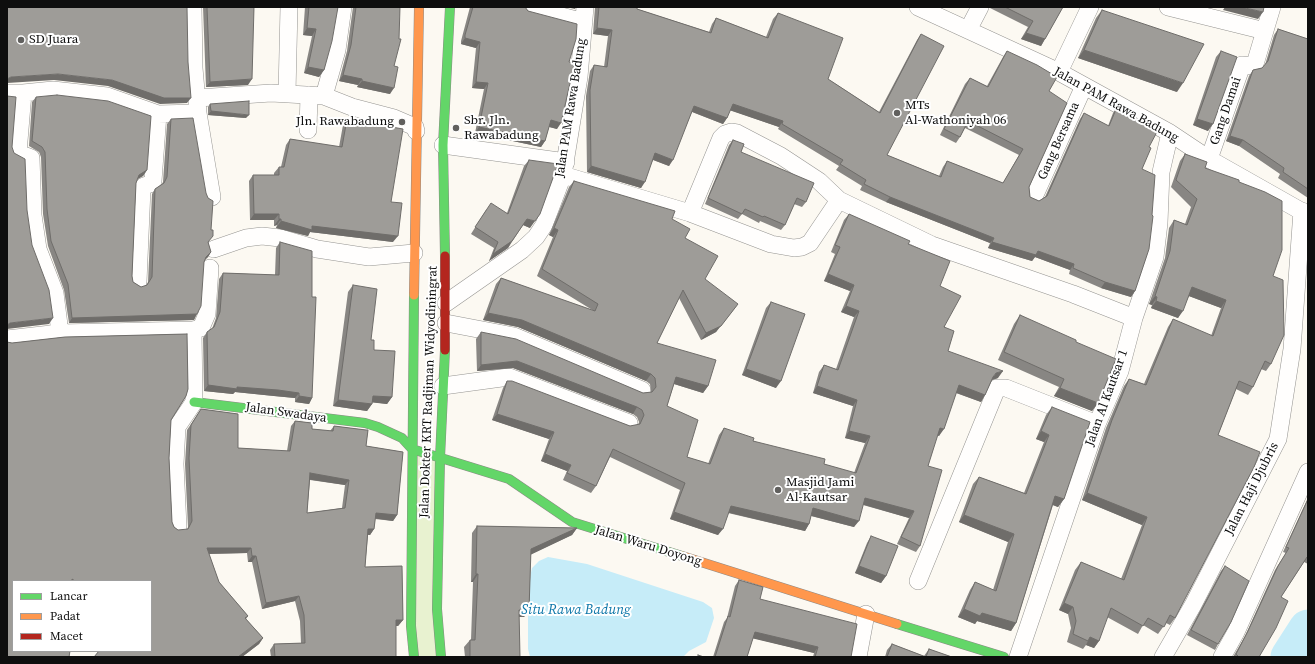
<!DOCTYPE html>
<html>
<head>
<meta charset="utf-8">
<style>
	body { margin:0 }
	#map { position:relative; width:1315px; height:664px; overflow:hidden; background:#fcf9f2; font-family:"Source Serif 4",serif }
	canvas { display:block }
	.frame { position:absolute; inset:0; border:8px solid #0e0e0e; pointer-events:none }
	.legend { position:absolute; left:12px; top:580px; width:140px; height:72px; box-sizing:border-box; background:#fff; border:1px solid #9f9f9f; margin:0; padding:5px 7px; list-style:none; font-size:12px; color:#0e0e0e }
	.legend li { display:flex; align-items:center; gap:8px; height:20px }
	.legend b { width:20px; border:1px solid #9f9f9f }
</style>
</head>
<body>
<div id="map">
<canvas width="1315" height="664"></canvas>
<div class="frame"></div>
<ul class="legend">
<li><b style="height:5px;background:#63d668"></b>Lancar</li>
<li><b style="height:5px;background:#ff974d"></b>Padat</li>
<li><b style="height:5px;background:#b3261e"></b>Macet</li>
</ul>
</div>
<script>
const c = document.querySelector('canvas').getContext('2d');
c.lineJoin = 'round';
function paint(path, color) { c.fillStyle = color; c.fill(path, 'evenodd'); }
const poly = rows => new Path2D(rows.map(r => 'M' + r).join(''));
function strokePath(path, color, width, dash) { c.strokeStyle = color; c.lineWidth = width; c.lineCap = dash ? 'butt' : 'round'; c.setLineDash(dash || []); c.stroke(path); }
function drawText(font, color, halo, rows, align = 'center') {
  c.font = font + ' "Source Serif 4",serif'; c.lineWidth = 4; c.setLineDash([]); c.textBaseline = 'middle'; c.strokeStyle = halo; c.fillStyle = color; for (const [text, x, y, turn = 0] of rows) {
    c.save(); c.translate(x, y); c.rotate((+turn || 0) * Math.PI / 180); c.textAlign = isNaN(turn) ? turn : align; if (halo) c.strokeText(text, 0, 0); c.fillText(text, 0, 0); c.restore();
  }
}
paint(poly([
	[412,449,440,458,441,657,414,657]
]), '#e8f2d0');
paint(poly([
	[548,557,587,564,703,602,712,608,714,618,706,642,689,651,683,657,530,657,528,649,528,586,532,568,539,561]
]), '#c6ecf8');
strokePath(poly([
	[1290,657,1308,629]
]), '#c6ecf8', 39);
const street = poly([
	[527,7,584,22],
	[918,7,1059,72,1170,133,1209,159,1308,215],
	[1168,7,1265,31],
	[968,30,980,7],
	[1059,72,1090,7],
	[7,93,23,93,53,90,107,96,158,114,198,113,194,68,193,7],
	[23,93,18,153,31,158,33,215,38,249,55,293,60,333],
	[287,93,289,7],
	[324,96,337,50,343,7],
	[198,98,271,93,324,96,352,107,394,118,415,127,416,131],
	[198,113,212,197],
	[308,130,309,95],
	[443,145,566,162],
	[1209,159,1242,65,1252,66,1255,64,1272,7],
	[563,175,690,213,771,244,794,248,802,247,810,243,839,200],
	[1034,197,1084,86],
	[690,213,721,138,725,134,731,132,737,133,781,156,819,181,839,200,932,245,1073,294,1134,318],
	[214,249,246,238,262,236,280,238,317,249,369,257,414,253],
	[138,282,142,189,144,186,150,184,153,181,158,114],
	[446,303,522,250,536,237,544,225,563,175,579,77,585,7],
	[446,323,514,336,642,390],
	[7,339,60,333,193,330,201,328,207,314,210,268],
	[443,386,509,377,629,423],
	[178,527,175,464,177,427,194,402,193,330],
	[918,581,997,388,1006,388,1097,424],
	[858,657,866,614],
	[1018,657,1097,424,1120,371,1134,318,1155,257,1159,223,1161,172,1170,133],
	[1163,657,1193,605,1278,439,1292,349,1302,211],
	[1222,657,1236,632,1308,472]
]);
const fast = poly([
	[445,256,443,145,450,7],
	[194,402,365,423,378,427,402,438,412,449,509,479,572,522,682,556],
	[897,624,1004,657],
	[414,657,411,626,414,295],
	[441,657,437,609,440,458,445,350]
]);
const slow = poly([
	[414,295,419,7],
	[682,556,897,624]
]);
const jam = poly([
	[445,350,445,256]
]);
strokePath(street, '#959491', 18);
strokePath(fast, '#8c8a87', 10);
strokePath(slow, '#8c8a87', 10);
strokePath(jam, '#8c8a87', 10);
strokePath(street, '#fffefd', 17);
strokePath(fast, '#63d668', 9);
strokePath(slow, '#ff974d', 9);
strokePath(jam, '#b3261e', 9);
paint(poly([
	[203,7,254,7,248,85,206,87],
	[305,7,338,7,324,70,319,77,304,73,312,36,303,35],
	[353,7,400,7,394,66,390,94,357,87,358,85,339,81,347,51],
	[470,7,525,7,569,62,557,129,549,127,545,141,541,147,475,133,484,89,472,88,476,48,461,44,461,41],
	[595,7,637,7,637,9,709,32,712,24,716,18,766,37,773,19,778,13,828,79,879,112,917,40,921,34,887,155,939,176,943,167,947,161,1003,183,1019,155,965,128,960,137,956,143,940,135,965,84,970,78,987,86,1003,57,1007,51,1049,91,1029,187,1030,197,1039,201,1045,197,1080,119,1084,113,1108,126,1113,113,1117,107,1149,147,1142,169,1135,291,1131,297,1101,288,1069,274,1070,270,1035,257,1032,261,988,248,990,243,886,202,860,190,862,186,836,170,839,166,778,129,779,127,730,110,727,118,723,124,692,112,669,166,653,160,641,188,587,172,586,96,590,71,594,65,604,67,608,36,593,34],
	[990,7,1063,7,1041,46,1021,39,1028,27,990,8],
	[1102,10,1177,92,1078,58,1096,18],
	[1278,29,1308,39,1308,37,1308,198,1278,178,1280,174,1239,146,1226,141,1249,76,1253,70,1262,68,1265,65,1274,35],
	[1221,51,1208,131,1193,125,1216,57],
	[36,97,147,170,143,176,137,179,136,183,132,276,133,282,141,287,146,286,148,282,152,194,155,189,162,184,163,182,167,124,171,119,208,242,211,252,208,257,205,260,204,262,194,320,69,323,64,290,48,246,43,214,41,157,39,152,29,146,32,102],
	[210,104,246,118,208,115,208,107],
	[347,119,391,202,393,242,310,232,308,236,276,228,277,225,274,226,274,220,250,220,249,181,253,175,274,175,274,173,279,167,281,167,286,145,290,139,339,147,343,125],
	[733,140,741,152,806,202,802,207,794,204,785,225,781,230,760,221,759,223,742,214,738,219,705,204,729,145],
	[1185,154,1205,168,1239,182,1273,276,1271,364,1266,371,1261,369,1253,387,1248,395,1236,389,1218,435,1175,618,1170,625,1166,623,1158,634,1143,625,1138,634,1107,617,1099,641,1094,648,1086,645,1083,649,1067,642,1071,628,1068,614,1059,610,1075,570,1081,562,1121,579,1142,525,1082,500,1106,428,1124,386,1129,379,1144,384,1168,327,1173,319,1211,336,1221,308,1189,296,1178,318,1151,308,1152,305,1149,304,1165,258,1169,228,1174,220,1185,224,1191,207,1171,187,1180,161],
	[529,160,530,228,523,225,508,248,489,261,494,248,471,234,486,210,507,213,524,166],
	[574,181,672,219,685,238,705,279,733,310,716,332,701,340,679,298,657,343,708,386,703,393,674,384,667,406,687,457,708,464,719,435,724,428,753,441,824,464,854,473,865,443,845,438,853,406,813,393,819,372,824,365,836,369,854,317,841,312,850,291,824,281,835,254,831,252,844,220,849,214,908,244,940,286,948,351,998,378,992,380,985,395,981,402,956,393,939,436,937,435,928,466,920,546,916,552,897,544,909,518,863,505,854,527,811,516,809,524,805,531,728,513,718,535,670,519,680,490,610,457,596,486,591,493,563,480,567,471,541,461,549,439,492,420,503,388,507,381,630,426,638,425,639,422,637,417,633,414,513,368,477,371,476,339,481,332,643,393,651,392,650,384,646,381,518,327,483,320,496,284,501,278,594,311,537,276,553,237,549,235,569,187],
	[280,242,312,398,309,404,295,402,295,398,274,396,235,392,233,394,204,391,203,338,207,332,212,329,216,318,219,279,223,273,275,275,276,248],
	[353,285,374,350,392,397,387,404,372,402,372,404,367,411,333,406,348,292],
	[771,302,776,388,742,375,766,308],
	[1020,315,1076,342,1098,403,1092,411,1054,396,1059,387,998,360,1014,324],
	[187,334,188,389,186,396,171,420,169,458,172,522,174,527,178,530,187,530,188,527,185,464,187,430,201,409,238,414,238,448,287,451,291,426,295,421,312,423,312,429,330,431,334,426,366,430,368,430,366,446,403,452,397,515,393,521,375,519,374,529,370,535,368,535,365,567,402,566,403,620,398,626,396,626,396,657,271,657,270,650,274,644,301,643,300,621,295,601,262,609,252,562,248,562,247,553,209,554,219,582,248,616,246,619,263,638,259,644,242,657,94,657,99,651,151,651,151,581,13,581,13,651,70,651,69,657,7,657,7,342,12,343,65,337],
	[310,480,345,485,342,508,307,513],
	[1052,407,1064,499,1058,507,1053,505,1016,623,1011,631,977,621,975,624,958,617,970,590,975,582,993,590,1008,542,959,522,973,484,979,477,1024,493,1044,442,1036,439,1046,415],
	[1308,498,1308,564,1304,562,1281,597,1259,657,1233,657,1245,636,1275,570,1286,553,1283,552],
	[477,526,577,528,572,535,531,554,529,610,524,617,519,617,520,657,465,657,464,647,470,640,471,640,473,582,471,582,472,533],
	[871,536,886,576,881,583,855,573,867,543],
	[1225,566,1218,644,1215,650,1187,635,1221,571],
	[739,580,760,599,851,657,813,657,814,653,753,638,747,657,713,657,724,622,727,618,735,586],
	[892,644,924,656,929,649,952,657,885,657,887,650]
]), '#888683');
paint(poly([
	[566,7,576,7,575,9],
	[1225,7,1241,7,1263,12,1258,19,1223,10],
	[307,28,316,29,312,36,303,35],
	[597,28,612,30,608,36,593,34],
	[1026,33,1045,39,1041,46,1021,39],
	[465,38,480,42,476,48,461,44],
	[1084,50,1183,83,1177,92,1078,58],
	[308,67,324,70,319,77,304,73],
	[58,74,112,80,191,98,187,103,160,104,108,86,54,80,7,83,7,79,11,77],
	[343,75,362,79,358,85,339,81],
	[252,79,248,85,206,87,210,82],
	[362,81,394,88,390,94,357,87],
	[476,82,488,83,484,89,472,88],
	[733,104,783,121,779,127,729,110],
	[694,106,727,118,723,124,690,111],
	[211,111,249,115,246,118,208,115],
	[1197,119,1213,124,1208,131,1193,125],
	[551,120,561,123,557,129,546,126],
	[479,127,545,141,541,147,475,133],
	[1230,136,1243,140,1239,146,1226,141],
	[655,153,673,160,669,166,651,159],
	[591,166,645,182,641,188,587,172],
	[147,170,143,176,136,180,139,175],
	[890,197,994,238,990,243,886,202],
	[254,214,279,214,274,220,250,220],
	[279,219,281,219,277,225,274,226],
	[527,219,535,221,530,228,523,225],
	[281,221,398,236,393,242,310,232,308,236,276,228],
	[554,228,558,230,553,237,549,235],
	[512,241,508,248,489,261,493,254],
	[992,242,1038,251,1074,264,1070,270,1035,257,1032,261,988,248],
	[211,252,208,257,202,262,206,257],
	[828,274,854,285,850,291,824,281],
	[1105,282,1135,291,1131,297,1101,288],
	[1192,287,1226,300,1221,308,1186,295],
	[1155,296,1157,297,1152,305,1149,304],
	[1156,301,1183,311,1178,318,1151,308],
	[738,304,716,332,701,340,706,333],
	[846,306,859,311,854,317,841,312],
	[488,313,522,320,651,374,646,381,518,327,483,320],
	[197,314,194,320,69,323,72,318],
	[53,318,49,324,7,329,7,325,10,323],
	[517,361,637,407,633,414,513,368,477,371,481,365],
	[746,369,781,381,776,388,742,375],
	[1003,371,998,378,992,380,993,377,996,373],
	[676,377,708,386,703,393,671,383],
	[208,385,237,387,278,390,299,393,295,398,274,396,235,392,233,394,204,391],
	[959,385,985,395,981,402,954,392],
	[817,386,857,400,853,406,813,393],
	[1060,388,1098,403,1092,411,1054,396],
	[299,396,312,398,309,404,295,402],
	[373,396,392,397,387,404,368,402],
	[338,400,372,404,367,411,333,406],
	[497,414,554,432,549,439,492,420],
	[940,428,944,429,939,436,935,434],
	[849,431,870,436,865,443,845,438],
	[1041,431,1049,435,1044,442,1036,439],
	[545,454,571,465,567,471,541,461],
	[310,473,349,480,345,485,306,479],
	[1087,493,1147,517,1142,525,1082,500],
	[1055,496,1064,499,1058,507,1050,504],
	[865,498,914,511,909,518,861,504],
	[731,506,809,524,805,531,726,512],
	[813,508,859,521,854,527,808,515],
	[674,512,723,529,718,535,670,519],
	[376,513,397,515,393,521,372,518],
	[964,515,1014,534,1008,542,959,522],
	[577,528,572,535,526,557,531,549],
	[368,529,374,529,370,535,364,534],
	[207,548,251,548,247,553,203,554],
	[252,556,256,556,252,562,248,562],
	[859,566,886,576,881,583,855,573],
	[476,574,478,574,473,582,471,582],
	[299,596,295,601,262,609,266,603],
	[1064,603,1073,607,1068,614,1059,610],
	[964,609,982,613,1016,623,1011,631,977,621,975,624,958,617],
	[519,610,529,610,524,617,514,617],
	[396,620,403,620,398,626,392,626],
	[755,632,818,647,814,653,751,638],
	[1090,637,1099,641,1094,648,1086,645],
	[263,638,259,644,242,657,238,657]
]), '#6f6d6a');
const building = poly([
	[7,7,187,7,188,62,191,98,164,98,112,80,58,74,11,77,7,79,7,7],
	[207,7,254,7,252,79,210,82,207,7],
	[309,7,338,7,332,41,324,70,308,67,316,29,307,28,309,7],
	[356,7,400,7,399,39,401,39,394,66,398,67,394,88,362,81,362,79,343,75,351,45,356,7],
	[473,7,525,7,528,11,577,24,576,39,569,62,574,63,573,70,561,123,551,120,545,141,479,127,488,83,476,82,480,42,465,38,465,35,473,7],
	[599,7,637,7,637,9,711,33,716,18,768,38,778,13,843,38,828,79,880,113,921,34,944,46,887,155,941,177,947,161,1003,183,1023,149,968,121,960,137,944,129,970,78,988,87,1007,51,1037,65,1057,77,1049,91,1067,103,1029,187,1030,197,1039,201,1047,196,1084,113,1109,126,1117,107,1158,130,1149,147,1151,148,1142,169,1155,175,1152,215,1153,216,1149,249,1135,291,1105,282,1073,268,1074,264,1038,251,1036,255,992,242,994,238,890,197,864,184,866,180,840,164,843,160,782,124,783,121,733,104,727,118,694,106,673,160,655,153,645,182,591,166,590,90,594,65,607,67,612,30,597,28,599,7],
	[1005,7,1063,7,1045,39,1026,33,1033,21,1005,7],
	[1241,7,1264,7,1263,12,1241,7],
	[1102,10,1204,44,1183,83,1084,50,1102,10],
	[1278,29,1308,39,1308,189,1283,172,1284,168,1243,140,1230,136,1253,70,1262,68,1268,61,1278,29],
	[1221,51,1237,57,1213,124,1197,119,1221,51],
	[57,95,108,101,151,116,147,170,139,175,136,183,132,276,133,282,141,287,147,285,152,277,155,189,164,183,167,177,171,119,193,118,206,193,208,198,213,201,211,230,213,230,213,236,208,242,211,252,206,257,204,262,201,306,197,314,72,318,68,284,51,241,47,209,45,152,42,147,32,141,36,97,57,95],
	[7,96,16,97,12,147,14,153,25,159,27,210,32,245,49,290,53,318,10,323,7,325,7,96],
	[249,101,249,115,211,111,210,104,249,101],
	[347,119,403,129,391,202,402,203,398,236,312,226,312,230,281,221,281,219,279,219,279,214,254,214,253,175,279,175,279,167,284,167,290,139,342,147,347,119],
	[733,140,744,144,741,152,814,183,806,202,797,198,785,225,764,216,763,217,745,209,742,214,708,198,733,140],
	[1185,154,1207,162,1205,168,1239,180,1239,182,1265,192,1282,201,1282,250,1273,276,1283,280,1284,335,1271,364,1265,361,1253,387,1239,381,1218,435,1260,452,1254,467,1175,618,1170,615,1164,627,1148,618,1143,626,1111,608,1099,641,1090,637,1088,641,1073,634,1076,621,1073,607,1064,603,1081,562,1124,580,1147,517,1087,493,1112,420,1129,379,1146,385,1173,319,1213,336,1226,300,1192,287,1183,311,1156,301,1157,297,1155,296,1170,251,1174,220,1187,225,1197,199,1176,180,1185,154],
	[529,160,558,164,540,214,535,221,527,219,512,241,493,254,498,242,475,227,491,203,508,214,529,160],
	[574,181,675,211,672,219,690,229,685,238,718,256,705,279,738,304,721,326,706,333,683,290,657,343,716,360,708,386,676,377,667,406,698,420,687,457,710,464,724,428,754,438,753,441,825,459,824,464,856,473,870,436,849,431,857,400,817,386,824,365,838,370,859,311,846,306,854,285,828,274,840,247,835,245,849,214,910,241,908,244,950,261,940,286,961,296,944,327,954,331,948,351,1003,371,996,373,993,377,985,395,959,385,944,429,940,428,928,466,942,470,920,546,901,537,914,511,865,498,859,521,813,508,809,524,731,506,723,529,674,512,685,483,613,449,596,486,567,473,571,465,545,454,554,432,497,414,507,381,512,381,630,426,640,424,644,415,642,410,637,407,517,361,481,365,481,332,516,339,643,393,652,392,656,387,655,378,651,374,522,320,488,313,501,278,595,311,598,304,542,269,558,230,554,228,574,181],
	[280,242,312,251,312,297,316,297,312,398,299,396,299,393,278,390,237,387,237,389,208,385,207,332,214,327,220,312,223,273,279,275,280,242],
	[353,285,377,289,371,340,374,340,374,350,395,351,392,397,373,396,372,404,338,400,353,285],
	[771,302,805,314,781,381,746,369,771,302],
	[1020,315,1076,340,1076,342,1116,359,1098,403,1060,388,1064,379,1004,352,1020,315],
	[187,334,188,389,186,396,171,420,169,458,172,522,174,527,178,530,188,529,192,521,189,458,191,425,201,409,238,414,238,448,290,451,295,421,312,423,312,429,333,431,334,426,366,430,368,430,366,446,403,452,397,515,376,513,374,529,368,529,365,567,402,566,403,620,396,620,396,657,275,657,274,644,305,643,304,615,299,596,266,603,256,556,252,556,251,548,207,548,219,582,248,616,245,618,263,638,238,657,221,657,220,656,219,657,94,657,99,651,151,651,151,581,75,581,72,579,72,581,13,581,13,651,70,651,69,657,7,657,7,342,12,343,65,337,187,334],
	[310,473,349,480,345,508,307,513,310,473],
	[1052,407,1090,422,1064,499,1055,496,1016,623,982,613,980,616,964,609,975,582,996,591,1014,534,964,515,979,477,1026,494,1049,435,1041,431,1052,407],
	[1308,499,1308,558,1307,557,1281,597,1288,601,1276,628,1259,657,1239,657,1236,654,1248,631,1278,566,1289,548,1286,547,1308,499],
	[477,526,577,528,531,549,529,610,519,610,520,657,470,657,470,640,475,640,478,574,476,574,477,526],
	[871,536,898,546,886,576,859,566,871,536],
	[1225,566,1249,581,1231,622,1218,644,1191,630,1225,566],
	[739,580,763,587,760,599,857,624,851,657,815,657,818,647,755,632,747,657,715,657,728,616,730,617,739,580],
	[892,644,926,657,887,657,892,644],
	[929,649,952,657,926,657,929,649],
	[698,655,704,657,698,657,698,655]
]);
paint(building, '#9e9c98');
strokePath(building, '#6f6d6a', 1);
for (const [x, y, r, color] of [
	[21,40,4,"#61605e"],
	[897,113,4,"#61605e"],
	[402,122,4,"#61605e"],
	[456,128,4,"#61605e"],
	[778,490,4,"#61605e"]
]) { const dot = new Path2D(); dot.arc(x, y, r, 0, 2 * Math.PI); c.fillStyle = color; c.fill(dot); strokePath(dot, '#fff', 1.5); }
drawText('13px', '#0e0e0e', '#fff', [
	["SD Juara",29,40],
	["MTs",905,106],
	["Al-Wathoniyah 06",905,121],
	["Sbr. Jln.",464,121],
	["Rawabadung",464,136],
	["Jln. Rawabadung",394,122,"right"],
	["Masjid Jami",786,483],
	["Al-Kautsar",786,498]
], 'left');
drawText('13px', '#0e0e0e', '#fff', [
	["Jalan PAM Rawa Badung",1116,105,29],
	["Jalan PAM Rawa Badung",571,108,-81],
	["Gang Damai",1226,111,-71],
	["Gang Bersama",1059,141,-66],
	["Jalan Dokter KRT Radjiman Widyodiningrat",429,392,-88],
	["Jalan Al Kautsar 1",1107,398,-70],
	["Jalan Swadaya",286,413,8],
	["Jalan Haji Djubris",1252,489,-63],
	["Jalan Waru Doyong",648,546,17]
]);
drawText('italic 14px', '#0e77a9', '#fff', [
	["Situ Rawa Badung",576,610]
]);
</script>
</body>
</html>
